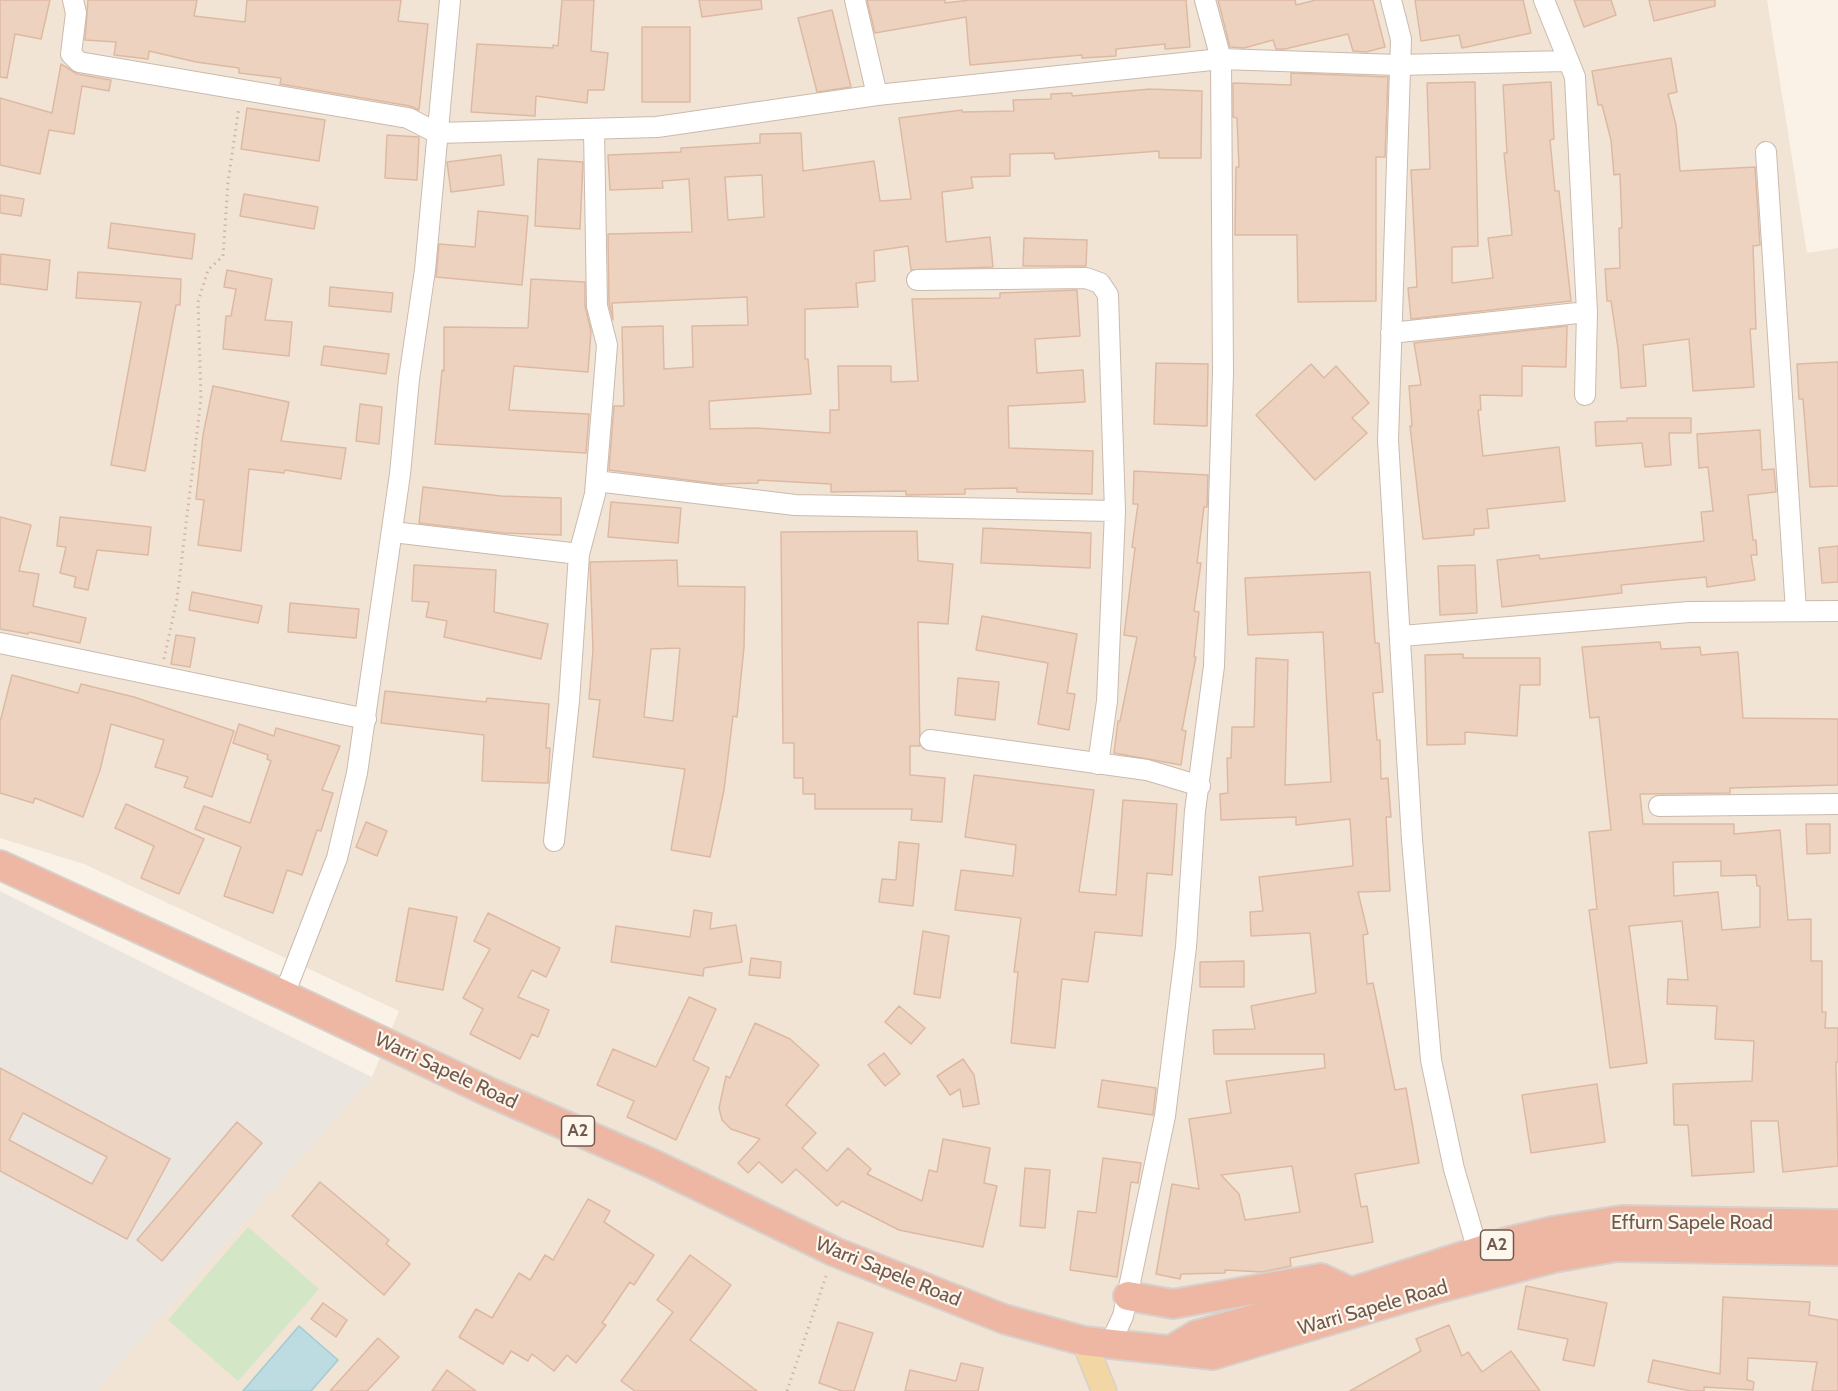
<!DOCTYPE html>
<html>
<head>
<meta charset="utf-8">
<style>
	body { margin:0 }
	canvas { display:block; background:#faf2e6 }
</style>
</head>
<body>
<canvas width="1838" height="1391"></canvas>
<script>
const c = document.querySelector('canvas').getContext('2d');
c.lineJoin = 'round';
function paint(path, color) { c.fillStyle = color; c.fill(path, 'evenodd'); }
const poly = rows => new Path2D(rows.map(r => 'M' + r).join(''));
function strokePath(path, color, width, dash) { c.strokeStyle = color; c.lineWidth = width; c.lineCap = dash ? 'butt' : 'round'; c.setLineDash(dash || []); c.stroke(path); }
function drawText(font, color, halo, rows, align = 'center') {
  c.font = font + ' Cabin,sans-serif'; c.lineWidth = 4.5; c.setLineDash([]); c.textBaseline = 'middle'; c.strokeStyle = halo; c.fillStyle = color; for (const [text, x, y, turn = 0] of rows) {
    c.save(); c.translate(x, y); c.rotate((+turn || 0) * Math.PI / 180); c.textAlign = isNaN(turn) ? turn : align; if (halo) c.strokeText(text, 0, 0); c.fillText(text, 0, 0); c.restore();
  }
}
paint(poly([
	[0,0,1767,0,1807,253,1838,248,1838,1391,96,1391,372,1077,399,1011,84,864,0,838]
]), '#f1e4d5');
paint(poly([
	[0,891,372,1077,96,1391,0,1391]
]), '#eae5df');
paint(poly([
	[248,1227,319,1289,238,1381,168,1320]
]), '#d3e6c6');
const water = poly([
	[299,1326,338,1360,311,1391,243,1391,299,1326]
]);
paint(water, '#bcdce2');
strokePath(water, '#a4cbd2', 1.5);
const building = poly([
	[0,0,50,0,41,39,15,34,7,78,0,77,0,0],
	[88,0,197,0,194,16,245,22,247,0,401,0,398,21,428,24,419,110,410,106,280,84,281,78,239,73,239,68,196,62,149,51,148,59,114,55,116,42,85,40,88,0],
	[562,0,594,0,591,51,608,53,604,90,588,90,587,103,536,96,535,116,471,112,477,44,553,48,553,45,558,46,562,0],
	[699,0,761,0,762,9,702,17,699,0],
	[867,0,945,0,945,3,970,0,1186,0,1190,47,1165,49,1165,44,1116,49,1116,56,1082,58,1082,55,970,65,966,17,875,33,867,0],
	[1218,0,1295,0,1296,5,1316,0,1373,0,1385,47,1366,52,1353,51,1348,34,1285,49,1276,49,1273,40,1244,48,1230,47,1218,0],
	[1415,0,1523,0,1531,33,1462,48,1459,35,1421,41,1415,0],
	[1574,0,1611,0,1616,15,1584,27,1574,0],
	[1649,0,1715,0,1715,6,1654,21,1649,0],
	[832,10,851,87,817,92,798,18,832,10],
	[642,27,690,27,690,102,642,102,642,27],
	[1671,58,1677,92,1668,94,1676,125,1680,171,1755,167,1760,245,1753,246,1756,329,1750,329,1754,387,1693,391,1689,339,1643,345,1646,386,1621,388,1618,348,1611,301,1607,301,1605,269,1620,268,1619,228,1622,228,1620,174,1614,175,1611,140,1602,105,1598,105,1592,71,1671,58],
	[61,64,77,74,111,80,109,91,82,86,74,134,49,130,40,174,0,165,0,98,52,113,61,64],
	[1291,73,1388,77,1385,157,1376,157,1376,301,1298,302,1297,235,1235,235,1236,167,1239,167,1237,118,1233,117,1233,83,1291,85,1291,73],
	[1475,82,1478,246,1452,247,1452,283,1493,278,1488,238,1512,235,1504,153,1507,153,1503,85,1551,82,1554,139,1550,140,1555,191,1559,191,1571,301,1411,319,1408,288,1417,287,1411,170,1430,169,1427,83,1475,82],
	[1150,89,1202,91,1201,158,1159,158,1159,151,1055,159,1054,153,1010,154,1010,176,971,177,973,188,942,192,946,242,990,237,993,267,911,270,908,246,874,251,875,281,856,283,858,307,805,309,805,359,808,359,811,394,709,401,710,429,757,428,830,433,830,410,839,410,838,366,891,366,891,382,918,381,912,299,1000,298,1000,293,1077,290,1080,336,1035,339,1037,373,1083,370,1085,402,1008,406,1009,448,1093,451,1092,494,1017,492,1017,488,965,489,965,494,906,495,906,491,831,492,831,484,758,480,758,483,719,484,609,470,614,406,624,406,622,327,663,326,664,369,693,367,692,326,748,325,747,297,612,303,613,320,609,304,608,234,692,232,689,179,662,181,663,188,610,190,608,155,681,152,681,148,760,143,760,134,801,133,803,171,874,161,880,201,911,199,899,118,962,110,962,112,1014,111,1013,100,1051,99,1051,94,1072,93,1072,96,1150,89],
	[762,175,764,217,728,220,725,177,762,175],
	[247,108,325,120,319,161,241,149,247,108],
	[387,135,419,137,417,180,385,178,387,135],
	[501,155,504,185,451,192,447,162,501,155],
	[538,159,583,162,580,229,535,226,538,159],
	[244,194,318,207,314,229,240,216,244,194],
	[0,195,24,199,21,216,0,213,0,195],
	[478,211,528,216,522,285,436,277,439,244,475,247,478,211],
	[111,223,195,234,192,259,108,248,111,223],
	[1024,238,1087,240,1086,266,1023,266,1024,238],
	[1,254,50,260,47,290,0,284,1,254],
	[227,270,272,279,265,320,292,322,289,356,223,349,226,316,231,316,236,289,224,287,227,270],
	[78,272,181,279,180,305,176,305,145,471,111,465,141,302,76,298,78,272],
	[531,279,585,282,585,306,591,331,588,372,514,366,509,410,589,414,586,453,435,444,442,370,444,371,444,327,528,328,531,279],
	[330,287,393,293,391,312,329,306,330,287],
	[1567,326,1566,367,1522,366,1522,396,1480,395,1481,410,1478,410,1483,456,1559,447,1565,501,1487,509,1489,528,1474,529,1474,535,1423,539,1410,426,1412,426,1409,386,1421,385,1414,343,1567,326],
	[324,346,389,354,386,374,321,365,324,346],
	[1838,362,1838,486,1810,487,1803,399,1799,399,1797,364,1838,362],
	[1156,363,1208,364,1207,426,1154,424,1156,363],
	[1311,364,1324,378,1336,366,1369,403,1352,418,1367,433,1315,480,1256,415,1311,364],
	[213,386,289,402,281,441,346,448,341,479,285,470,284,473,249,469,241,551,198,545,204,500,196,499,203,435,213,386],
	[360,404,382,407,379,444,356,441,360,404],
	[1627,418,1691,418,1691,433,1669,433,1671,465,1645,467,1642,443,1596,446,1595,422,1627,421,1627,418],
	[1760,430,1762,470,1774,469,1776,492,1748,495,1753,540,1756,540,1757,555,1751,555,1755,580,1707,587,1706,577,1621,585,1622,593,1502,607,1497,560,1539,555,1540,559,1704,541,1701,512,1713,511,1708,467,1699,468,1697,434,1760,430],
	[1134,471,1208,475,1207,507,1204,507,1197,563,1201,563,1194,611,1199,612,1194,657,1196,657,1182,730,1186,731,1181,765,1114,753,1118,721,1120,721,1137,637,1124,635,1135,548,1132,547,1138,504,1133,504,1134,471],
	[423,487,501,496,561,498,561,535,503,533,419,523,423,487],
	[611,502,681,508,678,543,608,537,611,502],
	[0,517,31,525,19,571,39,574,33,606,86,618,80,643,29,632,28,634,0,629,0,517],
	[60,517,151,527,148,555,97,550,88,590,74,587,76,577,60,573,66,547,57,546,60,517],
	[983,528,1091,533,1090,568,981,563,983,528],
	[917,531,918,561,953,564,948,624,918,622,920,746,910,746,910,775,945,778,942,822,911,820,912,809,815,809,815,794,803,794,803,778,794,778,794,743,783,743,781,532,917,531],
	[1838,546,1838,582,1822,583,1819,548,1838,546],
	[677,560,678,586,745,587,744,647,737,717,733,716,724,790,710,857,671,850,685,769,593,757,600,700,589,699,593,650,590,562,677,560],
	[680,648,673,721,644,717,651,649,680,648],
	[414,565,496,570,494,612,548,624,541,659,444,637,447,621,426,617,429,602,412,601,414,565],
	[1475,565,1477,613,1440,615,1438,566,1475,565],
	[1370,572,1375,643,1379,643,1383,692,1373,693,1377,740,1380,740,1381,779,1388,778,1391,817,1386,817,1390,891,1358,892,1368,934,1363,935,1367,984,1373,983,1395,1090,1406,1088,1419,1163,1355,1174,1361,1207,1367,1206,1373,1242,1290,1258,1291,1266,1262,1272,1225,1270,1225,1273,1181,1274,1180,1279,1156,1274,1172,1184,1199,1189,1189,1119,1231,1113,1226,1081,1325,1068,1324,1054,1214,1054,1213,1030,1255,1029,1251,1006,1316,993,1310,933,1251,936,1250,912,1263,911,1259,877,1353,866,1350,819,1296,825,1296,817,1221,820,1220,794,1228,793,1227,758,1231,758,1232,727,1254,727,1256,658,1288,660,1285,785,1331,782,1323,632,1248,635,1245,578,1370,572],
	[1292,1166,1300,1212,1245,1220,1239,1194,1221,1175,1292,1166],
	[192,592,262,606,258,623,189,610,192,592],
	[290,603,359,609,356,638,288,632,290,603],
	[982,616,1077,634,1067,693,1075,694,1069,730,1038,724,1048,663,976,650,982,616],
	[176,635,195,638,190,667,171,664,176,635],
	[1660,642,1661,649,1700,647,1701,655,1738,652,1743,718,1838,719,1838,785,1730,788,1730,793,1640,794,1643,824,1734,824,1734,834,1780,830,1788,920,1811,919,1811,961,1822,961,1822,1012,1826,1012,1825,1028,1838,1028,1838,1062,1836,1062,1838,1166,1783,1172,1778,1121,1751,1121,1754,1172,1692,1176,1688,1125,1674,1125,1673,1084,1752,1081,1754,1041,1715,1039,1717,1006,1667,1004,1668,979,1688,980,1682,921,1629,926,1647,1063,1610,1068,1589,910,1597,909,1589,832,1611,830,1599,717,1590,718,1582,647,1660,642],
	[1721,861,1721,876,1756,875,1757,886,1760,886,1760,927,1722,930,1718,892,1674,896,1673,862,1721,861],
	[1463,654,1463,658,1540,658,1540,685,1520,685,1517,736,1465,732,1465,744,1427,745,1425,655,1463,654],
	[12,675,78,693,81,684,134,697,234,731,212,797,184,787,188,777,155,767,164,740,111,724,100,770,83,817,35,798,33,803,0,793,0,722,12,675],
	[958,678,999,682,995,720,955,715,958,678],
	[385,691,486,702,487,698,549,704,546,748,550,748,548,783,482,781,484,735,381,723,385,691],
	[239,724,274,736,276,728,340,746,322,790,333,793,321,831,317,830,302,875,287,870,273,913,224,896,241,847,195,829,204,806,250,823,271,761,267,759,268,755,233,743,239,724],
	[974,775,1094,790,1079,892,1116,895,1123,800,1177,804,1172,875,1147,873,1142,936,1095,932,1088,982,1062,979,1055,1048,1011,1043,1018,972,1014,972,1021,918,955,910,961,870,1013,876,1016,845,965,837,974,775],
	[126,804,204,839,179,894,141,878,154,846,115,828,126,804],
	[366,822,387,831,377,856,356,847,366,822],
	[1806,824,1830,824,1830,853,1807,854,1806,824],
	[899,842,919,844,913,906,879,902,882,879,896,880,899,842],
	[409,908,457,917,443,990,396,981,409,908],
	[694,910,712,913,710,929,736,925,742,962,704,968,703,976,611,962,616,926,690,937,694,910],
	[488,913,560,948,546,977,532,970,518,997,549,1010,538,1037,532,1034,520,1059,470,1034,483,1009,463,998,490,949,474,941,488,913],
	[923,931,949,936,940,998,914,994,923,931],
	[751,958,781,962,780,978,749,975,751,958],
	[1244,961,1244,987,1200,987,1200,962,1244,961],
	[689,997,716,1009,693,1060,709,1068,676,1140,627,1117,634,1101,597,1085,613,1049,656,1067,689,997],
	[899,1006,925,1028,911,1044,885,1022,899,1006],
	[755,1023,790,1039,819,1065,786,1105,816,1133,802,1148,827,1171,848,1148,871,1169,867,1174,922,1201,929,1170,937,1172,943,1139,990,1148,984,1183,997,1186,983,1247,899,1230,842,1201,837,1206,796,1169,782,1183,759,1162,748,1173,738,1163,760,1139,731,1129,722,1120,719,1108,726,1076,730,1078,755,1023],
	[884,1053,900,1074,885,1086,868,1065,884,1053],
	[963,1059,974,1075,979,1104,963,1107,960,1089,950,1095,937,1076,963,1059],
	[0,1068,170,1159,127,1239,0,1171,0,1068],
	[23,1113,107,1157,92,1184,9,1140,23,1113],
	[1102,1080,1156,1088,1153,1115,1098,1107,1102,1080],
	[1597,1084,1605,1142,1531,1153,1522,1095,1597,1084],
	[237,1122,262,1143,162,1261,137,1240,237,1122],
	[1103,1158,1141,1163,1138,1183,1131,1182,1117,1277,1070,1270,1078,1211,1096,1213,1103,1158],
	[1025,1168,1050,1170,1045,1228,1020,1226,1025,1168],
	[320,1182,389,1240,386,1244,410,1264,384,1295,292,1216,320,1182],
	[588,1199,610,1211,604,1222,654,1255,634,1285,630,1282,602,1323,606,1325,576,1363,567,1355,554,1371,532,1354,528,1361,511,1351,503,1364,459,1337,476,1309,492,1318,519,1273,530,1280,545,1255,553,1260,588,1199],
	[690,1255,731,1285,690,1340,757,1391,635,1391,621,1381,673,1312,657,1300,690,1255],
	[1526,1286,1607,1303,1594,1366,1563,1360,1568,1339,1518,1329,1526,1286],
	[1723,1297,1810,1302,1809,1315,1838,1320,1838,1391,1812,1391,1817,1362,1748,1358,1747,1380,1754,1382,1753,1390,1704,1387,1704,1391,1690,1391,1648,1382,1653,1360,1720,1374,1723,1297],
	[323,1303,347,1320,336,1337,311,1319,323,1303],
	[838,1322,873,1333,854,1391,842,1391,819,1383,838,1322],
	[1449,1325,1462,1356,1468,1352,1482,1372,1511,1351,1540,1391,1350,1391,1421,1351,1416,1339,1449,1325],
	[378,1338,399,1357,367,1391,330,1391,378,1338],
	[961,1363,983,1368,978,1391,905,1391,910,1370,956,1381,961,1363],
	[447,1370,476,1391,432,1391,447,1370]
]);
paint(building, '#edd2c0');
strokePath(building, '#deb9a2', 1.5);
const minor = poly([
	[73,0,76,13,71,54,79,62,408,118,437,133,657,127,877,95,1221,59,1398,65,1566,61],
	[855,0,877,95],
	[1391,0,1401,39,1388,440,1412,840,1431,1060,1454,1169,1478,1251],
	[1544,0,1575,77,1587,312,1585,395],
	[1766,152,1796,611],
	[917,280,1086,278,1100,283,1108,295,1115,511,1107,701,1098,764],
	[1391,333,1587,312],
	[596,481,795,505,1115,511],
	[393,532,579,554,569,701,554,841],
	[579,554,595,494,607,345,597,306,594,129],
	[1402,636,1689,612,1838,611],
	[0,643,366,719],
	[930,740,1147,770,1200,786],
	[1659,806,1838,804],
	[284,995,337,858,357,773,400,474,409,379,425,270,450,0],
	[1110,1344,1123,1316,1165,1116,1186,947,1195,811,1214,666,1223,373,1221,59,1205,0]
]);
const major = poly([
	[1084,1341,1104,1391]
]);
const highway = poly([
	[0,865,284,995,489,1092,653,1164,835,1252,1004,1319,1084,1341,1213,1355,1432,1290,1554,1258,1616,1247,1838,1251],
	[1128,1296,1173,1304,1321,1278,1351,1292],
	[1171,1350,1196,1335,1351,1292,1510,1241,1552,1231,1622,1220,1838,1224]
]);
strokePath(minor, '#cbbaad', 22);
strokePath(major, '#d7d1cd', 27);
strokePath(highway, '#d7d1cd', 32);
strokePath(poly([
	[164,659,177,599,201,399,198,302,208,270,223,256,228,182,239,107],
	[787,1391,827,1273]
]), '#d1b6a3', 3, [1.5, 4.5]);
strokePath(minor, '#fff', 20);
strokePath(major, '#f2d6a4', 24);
strokePath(highway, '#eeb7a3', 28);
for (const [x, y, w] of [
	[578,1131,33],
	[1497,1245,33]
]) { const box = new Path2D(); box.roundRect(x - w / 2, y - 15, w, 30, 4.5); c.fillStyle = '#fdf6ec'; c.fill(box); strokePath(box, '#715a4d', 1.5); }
drawText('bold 18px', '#715a4d', null, [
	["A2",578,1131],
	["A2",1497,1245]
]);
drawText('20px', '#715a4d', '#fdf6ec', [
	["Warri Sapele Road",446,1071,25],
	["Effurn Sapele Road",1692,1223],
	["Warri Sapele Road",888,1272,22],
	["Warri Sapele Road",1373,1308,-16]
]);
</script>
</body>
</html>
